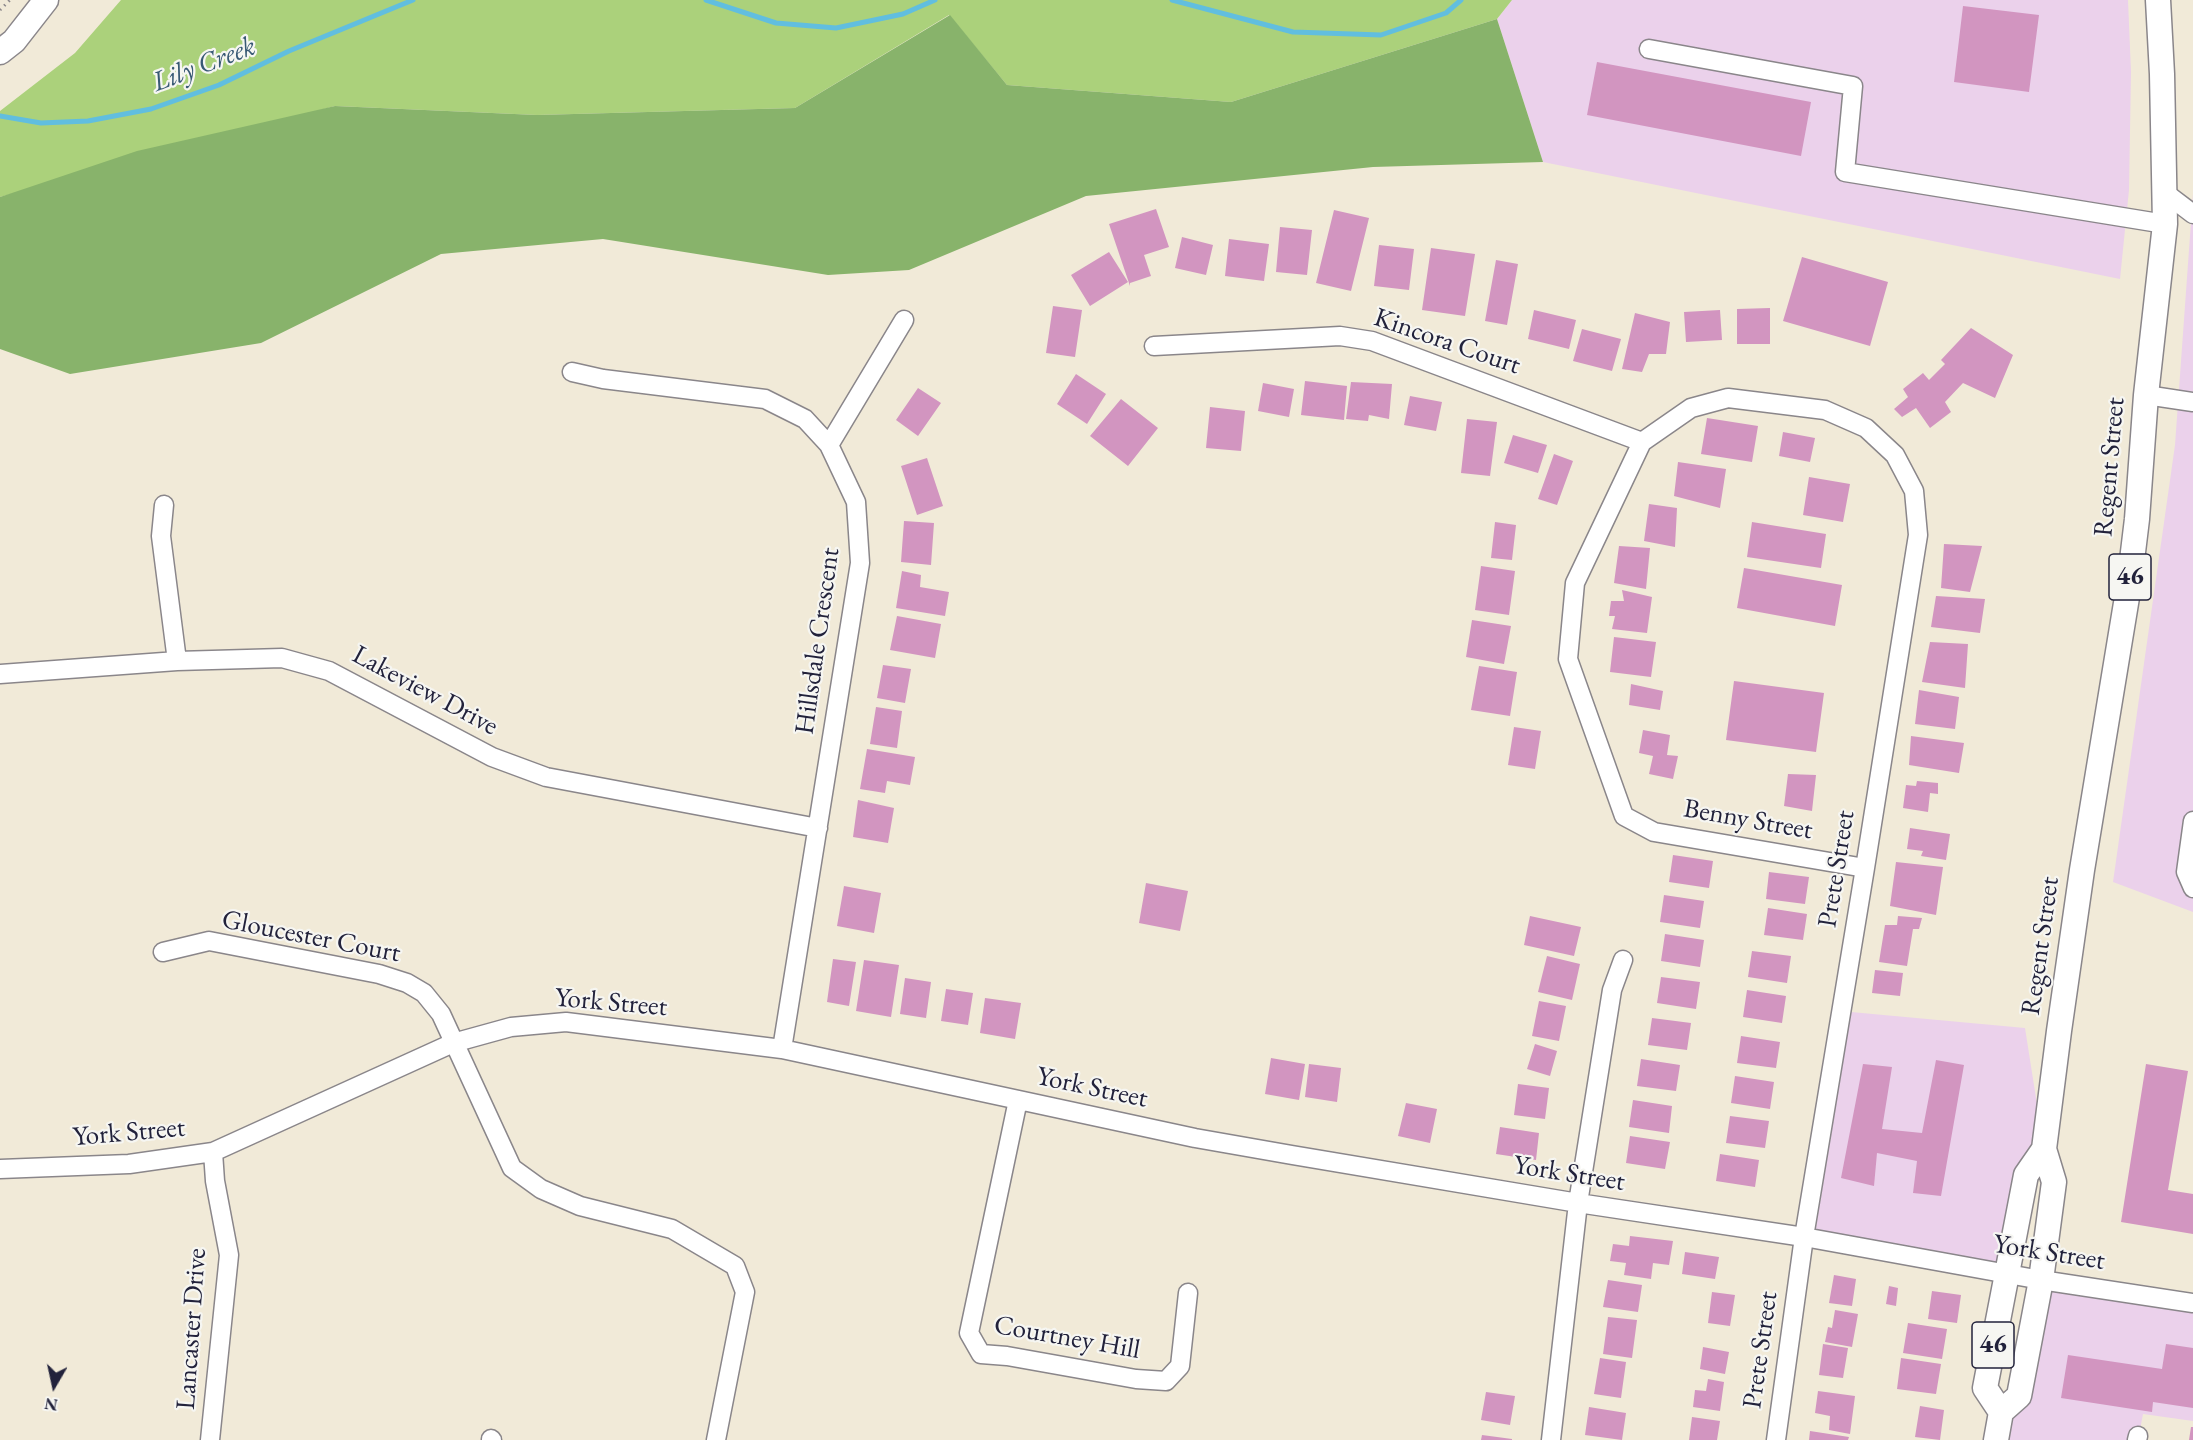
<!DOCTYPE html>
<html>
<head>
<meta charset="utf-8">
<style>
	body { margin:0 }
	#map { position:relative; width:2193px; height:1440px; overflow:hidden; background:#f1ead8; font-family:"EB Garamond",serif }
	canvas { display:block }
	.north { position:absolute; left:24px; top:1356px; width:60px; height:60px; -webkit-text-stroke:4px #f6f6f2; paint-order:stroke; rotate:189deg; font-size:16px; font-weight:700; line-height:24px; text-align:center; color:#22223b }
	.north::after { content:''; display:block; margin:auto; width:21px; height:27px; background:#22223b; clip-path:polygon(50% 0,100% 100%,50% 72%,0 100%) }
</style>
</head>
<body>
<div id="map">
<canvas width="2193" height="1440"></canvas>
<div class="north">N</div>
</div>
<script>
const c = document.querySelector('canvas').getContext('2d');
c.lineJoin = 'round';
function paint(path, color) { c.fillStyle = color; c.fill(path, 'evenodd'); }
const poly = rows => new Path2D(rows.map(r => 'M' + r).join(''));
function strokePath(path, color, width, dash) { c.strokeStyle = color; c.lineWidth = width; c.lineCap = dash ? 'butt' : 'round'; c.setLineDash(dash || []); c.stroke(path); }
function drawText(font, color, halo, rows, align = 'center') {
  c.font = font + ' "EB Garamond",serif'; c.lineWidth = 4.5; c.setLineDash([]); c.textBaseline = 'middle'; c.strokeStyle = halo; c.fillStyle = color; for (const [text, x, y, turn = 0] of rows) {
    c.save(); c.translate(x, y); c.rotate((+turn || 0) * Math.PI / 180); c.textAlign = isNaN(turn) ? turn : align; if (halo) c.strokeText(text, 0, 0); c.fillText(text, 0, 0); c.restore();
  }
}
paint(poly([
	[1512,0,2128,0,2131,72,2129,190,2120,279,1543,162,1497,19],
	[2193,194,2193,912,2113,882,2175,445],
	[1851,1012,2025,1028,2044,1149,2007,1273,1814,1239],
	[2042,1281,2193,1304,2193,1421,2143,1414,2138,1440,1998,1440]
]), '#ebd1eb');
paint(poly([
	[121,0,1512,0,1497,19,1231,102,1007,85,949,15,795,108,537,115,335,106,0,197,0,111,75,53]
]), '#abd17b');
paint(poly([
	[950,15,1007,85,1231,102,1497,19,1543,162,1373,167,1086,196,909,270,828,275,603,239,441,254,261,343,70,374,0,349,0,197,137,151,335,106,537,115,795,108]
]), '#88b36b');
strokePath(poly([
	[706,0,776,23,836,28,903,14,935,0],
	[1172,0,1293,32,1381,35,1446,13,1461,0],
	[0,116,41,123,88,121,151,109,219,85,289,51,413,0]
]), '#61bedf', 5);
paint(poly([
	[1963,6,2039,15,2029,92,1954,82],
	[1597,62,1811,102,1801,156,1587,115],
	[1156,209,1169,247,1144,255,1151,276,1130,283,1130,286,1109,224],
	[1334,210,1369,218,1351,291,1316,283],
	[1280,227,1312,230,1307,275,1276,272],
	[1182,237,1213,245,1206,275,1175,268],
	[1229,239,1269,244,1264,281,1225,276],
	[1379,245,1414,249,1409,290,1374,286],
	[1431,248,1475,254,1465,316,1422,310],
	[1109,252,1128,282,1090,306,1071,275],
	[1802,257,1888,282,1870,346,1783,321],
	[1496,260,1518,264,1507,325,1485,321],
	[1053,306,1082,310,1075,357,1046,353],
	[1770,308,1770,344,1737,344,1737,309],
	[1534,310,1576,320,1569,349,1528,339],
	[1720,310,1722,340,1686,342,1684,312],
	[1635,313,1670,322,1666,354,1649,354,1642,372,1622,369],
	[1971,328,2013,355,1995,398,1963,383,1945,402,1951,412,1930,428,1916,408,1902,417,1894,409,1908,397,1903,389,1923,373,1929,380,1945,364,1941,360],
	[1582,329,1621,339,1612,371,1573,361],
	[1076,374,1106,394,1087,424,1057,404],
	[1305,381,1347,386,1344,420,1301,415],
	[1351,382,1392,384,1389,419,1369,415,1368,421,1346,419],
	[1263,383,1294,389,1289,417,1258,411],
	[918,388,941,403,918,436,896,420],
	[1410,396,1442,402,1436,431,1404,425],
	[1121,399,1158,428,1128,466,1090,436],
	[1210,407,1245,411,1241,451,1206,448],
	[1707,418,1758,426,1752,462,1701,454],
	[1467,419,1497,422,1490,476,1461,473],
	[1783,432,1815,438,1810,462,1779,456],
	[1513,435,1547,445,1538,473,1504,463],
	[1554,454,1573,461,1557,505,1538,499],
	[927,458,943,506,917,515,901,466],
	[1678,462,1726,469,1720,508,1674,496],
	[1809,477,1850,484,1843,522,1803,515],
	[1649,504,1677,508,1675,547,1644,541],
	[904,521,934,523,931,565,901,562],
	[1495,522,1516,525,1512,560,1491,558],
	[1752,522,1826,534,1821,568,1747,557],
	[1944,544,1982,546,1970,592,1941,588],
	[1619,546,1650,548,1646,589,1614,583],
	[1481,566,1515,571,1509,615,1475,610],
	[1744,568,1842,585,1835,626,1737,608],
	[902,571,921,575,920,587,949,592,945,616,896,608],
	[1622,590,1652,597,1647,633,1612,629,1615,616,1609,616,1611,601,1624,601],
	[1936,596,1985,599,1980,633,1931,627],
	[897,616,941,624,935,658,890,650],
	[1472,620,1511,626,1504,664,1466,657],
	[1614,637,1656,642,1651,677,1610,672],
	[1930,642,1968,644,1965,688,1922,682],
	[883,665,911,669,905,703,877,698],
	[1479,666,1517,672,1510,716,1471,710],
	[1734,681,1824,693,1816,752,1726,740],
	[1631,684,1663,691,1660,710,1629,705],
	[1919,690,1959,697,1955,729,1915,724],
	[876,707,902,711,897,748,870,744],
	[1514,727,1541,731,1535,769,1508,765],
	[1643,730,1670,735,1667,755,1678,756,1673,779,1649,774,1653,756,1639,753],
	[1911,736,1964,743,1959,773,1909,765],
	[867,749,915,757,910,785,887,781,885,793,860,789],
	[1788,774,1816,775,1812,811,1784,806],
	[1917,781,1938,783,1938,794,1930,793,1928,812,1903,808,1906,785,1916,786],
	[858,800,894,808,888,843,853,837],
	[1910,828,1950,834,1946,860,1921,856,1923,851,1907,849],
	[1673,855,1713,861,1709,888,1669,882],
	[1896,862,1943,867,1936,915,1890,906],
	[1769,872,1809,877,1805,904,1766,899],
	[1146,883,1188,891,1180,931,1139,923],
	[844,886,881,893,874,933,837,926],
	[1664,895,1704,901,1700,928,1660,922],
	[1768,908,1807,914,1803,940,1764,935],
	[1530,916,1581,927,1574,956,1524,945],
	[1898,916,1922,918,1919,929,1913,929,1907,966,1879,962,1885,925,1897,925],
	[1665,934,1704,940,1700,967,1661,961],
	[1752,951,1791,956,1787,983,1748,977],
	[1547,956,1580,964,1572,1000,1538,992],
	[833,959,856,962,849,1006,827,1002],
	[864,960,899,965,891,1017,856,1011],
	[1875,970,1903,973,1900,996,1872,993],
	[1661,977,1700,982,1696,1009,1657,1003],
	[905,978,931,982,926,1018,900,1014],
	[946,989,973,993,968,1025,941,1021],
	[1747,990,1786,996,1782,1023,1743,1017],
	[985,998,1021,1003,1015,1039,980,1033],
	[1539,1001,1566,1006,1559,1041,1532,1036],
	[1652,1018,1691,1023,1687,1050,1648,1045],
	[1741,1036,1780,1042,1776,1068,1737,1063],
	[1535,1044,1557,1051,1550,1076,1527,1069],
	[1271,1058,1305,1064,1299,1100,1265,1094],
	[1641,1059,1680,1065,1676,1091,1637,1086],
	[1936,1060,1964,1065,1941,1196,1913,1193,1917,1161,1877,1153,1874,1186,1841,1178,1863,1064,1892,1067,1882,1129,1922,1133],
	[1309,1064,1341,1068,1337,1102,1305,1097],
	[2146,1064,2188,1071,2168,1190,2193,1194,2193,1234,2121,1222],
	[1735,1076,1774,1082,1770,1109,1731,1103],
	[1518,1084,1549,1088,1545,1119,1514,1115],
	[1633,1100,1672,1106,1669,1133,1629,1127],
	[1406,1103,1437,1109,1430,1143,1398,1136],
	[1730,1116,1769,1121,1765,1148,1726,1143],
	[1500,1127,1539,1133,1536,1160,1496,1154],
	[1630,1136,1670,1142,1665,1169,1626,1163],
	[1720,1154,1759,1160,1755,1187,1716,1181],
	[1630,1236,1673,1241,1669,1265,1653,1263,1651,1279,1624,1275,1626,1263,1610,1261,1613,1244,1629,1246],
	[1685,1252,1719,1257,1715,1279,1682,1274],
	[1834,1275,1856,1279,1852,1306,1829,1303],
	[1608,1280,1642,1285,1638,1312,1603,1307],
	[1889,1286,1898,1288,1896,1306,1886,1304],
	[1932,1291,1961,1295,1957,1323,1928,1319],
	[1712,1292,1735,1295,1730,1326,1708,1323],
	[1835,1310,1858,1314,1852,1347,1825,1342,1828,1327,1832,1328],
	[1608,1317,1637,1320,1632,1358,1603,1354],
	[1908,1323,1947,1329,1942,1359,1903,1353],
	[1823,1344,1848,1348,1843,1378,1819,1375],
	[2166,1344,2193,1348,2193,1408,2153,1402,2152,1412,2061,1398,2068,1355,2162,1369],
	[1703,1347,1729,1352,1725,1374,1700,1369],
	[1600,1358,1626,1362,1621,1398,1594,1394],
	[1901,1358,1941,1364,1936,1394,1897,1389],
	[1708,1379,1724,1382,1720,1411,1693,1407,1695,1390,1706,1391],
	[1818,1391,1855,1396,1850,1434,1829,1430,1830,1416,1815,1413],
	[1486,1392,1515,1396,1510,1425,1481,1420],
	[1920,1406,1944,1410,1940,1440,1915,1437],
	[1589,1407,1626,1413,1622,1440,1585,1435],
	[1692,1417,1720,1421,1717,1440,1689,1440],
	[2191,1427,2193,1427,2193,1440,2189,1440],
	[1810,1431,1849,1437,1848,1440,1809,1440],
	[1482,1435,1512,1439,1512,1440,1481,1440]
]), '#d295c0');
const minor = poly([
	[1649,49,1853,86,1845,172,2165,224],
	[2164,192,2193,214],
	[1154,346,1340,336,1372,341,1642,442],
	[572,372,603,379,765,399,805,419,829,445,856,502,860,563,782,1049],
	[2146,395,2193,402],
	[829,445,904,320],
	[164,505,161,536,177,661],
	[0,674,177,661,282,658,329,671,492,757,546,777,818,828],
	[2193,821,2186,872,2193,888],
	[163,952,209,941,379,974,407,983,424,993,441,1014,512,1168,541,1189,580,1206,672,1229,735,1266,745,1292,716,1440],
	[1018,1100,969,1333,981,1354,1007,1356,1136,1379,1166,1381,1180,1366,1188,1293],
	[0,1169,129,1164,213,1152,453,1043,511,1027,566,1022,782,1049,1195,1138,1292,1155,1578,1203,1804,1237,2041,1280,2193,1303],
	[491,1439,492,1440],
	[210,1440,229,1255,215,1181,213,1152],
	[1551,1440,1578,1203,1612,990,1623,960],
	[1776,1440,1804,1237,1865,868,1918,535,1914,491,1895,455,1866,428,1825,410,1728,398,1691,408,1642,442,1575,583,1568,659,1624,816,1654,832,1865,868],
	[2137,1440,2138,1436]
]);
const major = poly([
	[0,52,14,41,46,0],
	[2001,1412,1985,1388,2026,1175,2044,1149],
	[1996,1440,2001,1412,2019,1396,2041,1280,2054,1182,2044,1149,2059,1031,2082,870,2129,585,2137,519,2146,395,2165,224,2162,74,2158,0]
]);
strokePath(minor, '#8a868a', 21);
strokePath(major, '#8a868a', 27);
strokePath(poly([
	[0,10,10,0]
]), '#8a868a', 3, [1.5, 4.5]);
strokePath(minor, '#fff', 18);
strokePath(major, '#fff', 24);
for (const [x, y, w] of [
	[2130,577,42],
	[1993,1345,42]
]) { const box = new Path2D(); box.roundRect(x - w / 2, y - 23, w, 46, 4.5); c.fillStyle = '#f6f6f2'; c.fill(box); strokePath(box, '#22223b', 1.5); }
drawText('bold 26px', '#22223b', null, [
	["46",2130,577],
	["46",1993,1345]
]);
drawText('27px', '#22223b', '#f6f6f2', [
	["Kincora Court",1447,342,19],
	["Regent Street",2110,467,-85],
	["Hillsdale Crescent",818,641,-82],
	["Lakeview Drive",425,691,28],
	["Benny Street",1748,820,10],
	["Prete Street",1837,869,-81],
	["Gloucester Court",311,937,11],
	["Regent Street",2041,946,-82],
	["York Street",611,1003,5],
	["York Street",1092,1088,12],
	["York Street",129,1133,-5],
	["York Street",1569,1174,9],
	["York Street",2049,1253,9],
	["Lancaster Drive",192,1329,-86],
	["Courtney Hill",1067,1338,10],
	["Prete Street",1761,1350,-82]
]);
drawText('italic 28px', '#385974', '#f6f6f2', [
	["Lily Creek",204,65,-21]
]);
</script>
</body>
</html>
